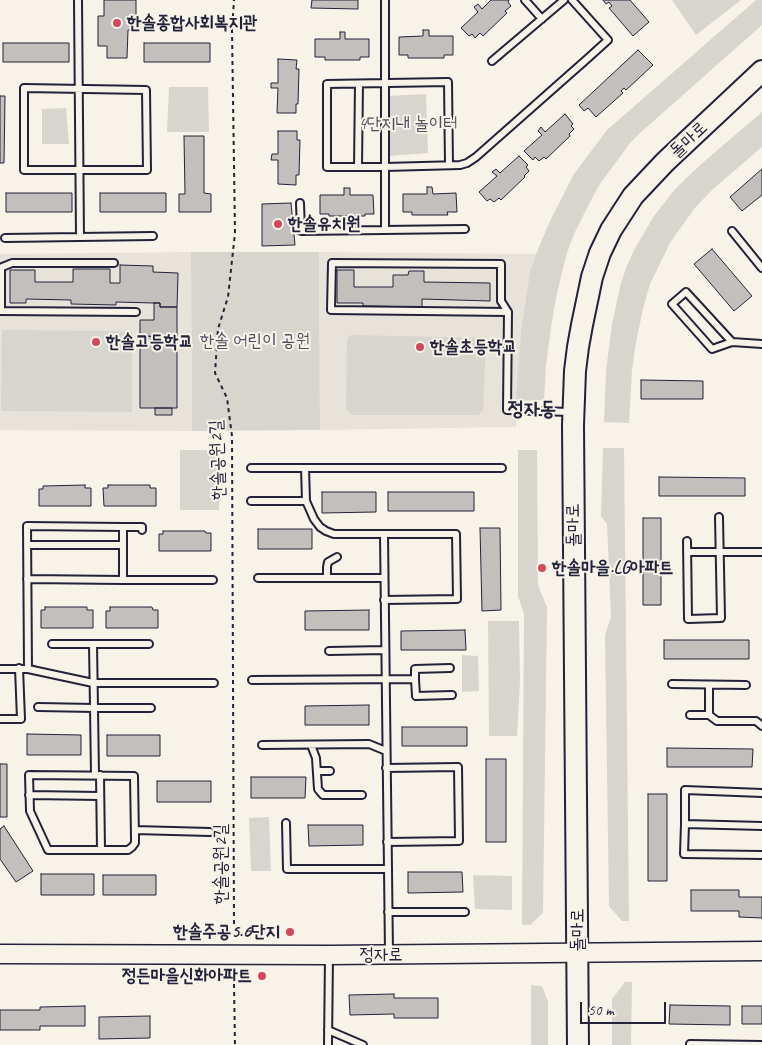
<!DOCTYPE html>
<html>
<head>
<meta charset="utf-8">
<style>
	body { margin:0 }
	#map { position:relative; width:762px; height:1045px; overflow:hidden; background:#f7f3e8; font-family:Caveat,sans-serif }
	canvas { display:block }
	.scale { position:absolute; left:580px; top:1002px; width:86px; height:22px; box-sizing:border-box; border:2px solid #22223b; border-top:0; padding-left:6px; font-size:15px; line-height:18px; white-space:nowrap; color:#22223b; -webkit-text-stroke:4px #f7f3e8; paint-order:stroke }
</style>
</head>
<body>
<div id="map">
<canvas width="762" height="1045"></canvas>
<div class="scale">50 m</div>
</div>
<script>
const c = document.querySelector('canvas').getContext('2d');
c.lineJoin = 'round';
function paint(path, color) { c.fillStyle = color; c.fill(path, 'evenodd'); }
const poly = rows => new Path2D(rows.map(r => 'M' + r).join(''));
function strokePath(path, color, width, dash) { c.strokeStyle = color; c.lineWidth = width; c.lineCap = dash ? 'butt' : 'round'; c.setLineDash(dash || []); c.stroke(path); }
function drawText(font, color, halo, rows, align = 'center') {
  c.font = font + ' Caveat,"Poor Story",sans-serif'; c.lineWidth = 4; c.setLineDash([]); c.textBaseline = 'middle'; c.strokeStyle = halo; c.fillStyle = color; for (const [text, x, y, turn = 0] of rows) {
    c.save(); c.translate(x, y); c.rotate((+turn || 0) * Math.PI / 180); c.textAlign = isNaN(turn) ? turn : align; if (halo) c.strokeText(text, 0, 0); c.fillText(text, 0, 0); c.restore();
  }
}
paint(poly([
	[191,252,192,431,0,430,0,254],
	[319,252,536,254,530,271,521,330,516,427,320,430]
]), '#e7e3db');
paint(poly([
	[672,0,741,0,696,35],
	[756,0,762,0,762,25,640,133,630,143,600,184,590,202,574,234,567,253,562,272,556,298,551,327,546,365,544,400,516,401,521,330,530,271,536,254,550,221,574,174,607,130],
	[169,87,208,87,209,132,167,132],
	[426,94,428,153,388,156,388,96],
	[66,108,69,144,42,144,42,109],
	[762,112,762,147,712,190,694,209,670,243,650,284,643,309,636,342,632,370,629,423,604,422,606,371,612,324,620,287,626,268,634,250,654,216,676,188,700,165],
	[191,252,319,252,320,430,192,431],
	[2,330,132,331,132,412,1,411],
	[351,335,483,338,486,341,483,410,479,415,352,415,346,409,347,338],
	[603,448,624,448,629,921,622,921,609,906,605,635,611,617,607,524,601,516],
	[180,450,220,450,219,510,180,510],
	[518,450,537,450,538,585,547,607,543,913,530,925,522,925,524,614,518,596],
	[488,621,519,621,520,681,517,736,489,736],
	[462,655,478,656,479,691,462,692],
	[269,817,271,871,251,871,249,818],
	[473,875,512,876,512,910,475,909],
	[625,982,632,982,631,1045,612,1045,612,999],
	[531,985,542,986,548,1002,548,1045,531,1045]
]), '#d8d5cf');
const building = poly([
	[104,0,136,0,136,30,128,30,127,58,107,58,107,46,98,46,98,16,104,16,104,0],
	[312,0,358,0,358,9,311,8,312,0],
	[491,0,509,0,508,2,511,6,505,11,507,13,483,36,480,33,475,38,472,34,469,36,461,28,478,12,474,7,478,4,482,9,491,0],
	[603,0,630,0,649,22,633,36,609,8,612,6,609,2,606,4,603,0],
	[423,30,429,30,429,36,453,36,453,55,444,55,444,58,408,58,408,55,399,55,399,37,423,36,423,30],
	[340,32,345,32,345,39,369,39,369,57,360,57,360,60,325,60,325,57,315,57,315,39,340,39,340,32],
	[3,43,69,43,69,62,3,62,3,43],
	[144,43,210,43,210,62,144,62,144,43],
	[638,50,653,65,626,90,624,88,621,91,623,93,596,117,588,108,584,111,579,105,638,50],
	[278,59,297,60,296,69,299,69,298,104,296,104,296,113,277,113,278,88,271,88,271,83,278,83,278,59],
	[0,96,5,96,4,163,0,163,0,96],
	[565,114,573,124,571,126,574,129,569,134,570,136,546,159,544,157,539,161,535,157,533,160,524,151,542,135,538,131,541,127,545,132,565,114],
	[278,131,297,131,297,140,300,140,299,175,296,175,296,185,278,184,278,160,271,160,272,154,278,154,278,131],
	[184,136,204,136,204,193,211,194,211,212,179,212,179,194,185,194,184,136],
	[519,156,528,165,526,167,529,171,524,176,525,177,501,200,499,198,494,202,490,199,487,201,479,192,497,176,492,172,496,169,500,173,519,156],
	[762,169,762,195,742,211,730,197,762,169],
	[427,187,432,187,433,194,456,193,457,212,447,212,448,215,412,215,412,212,403,212,403,194,427,194,427,187],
	[344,188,350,188,350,195,373,195,374,214,365,214,365,216,329,216,329,214,320,214,320,195,344,195,344,188],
	[6,193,72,193,72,212,6,212,6,193],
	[100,193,166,193,166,212,100,212,100,193],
	[291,203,295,245,262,246,262,204,291,203],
	[712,249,752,296,734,311,694,264,712,249],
	[120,265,153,266,153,272,178,273,177,307,160,307,160,303,154,303,116,302,116,305,71,304,71,300,26,299,26,303,10,303,10,270,35,270,35,282,73,282,73,269,110,269,110,283,120,283,120,265],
	[337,270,354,270,354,287,393,287,393,275,408,275,409,271,424,271,424,282,490,283,490,301,422,299,422,307,363,306,363,303,337,303,337,270],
	[154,303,160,303,160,307,177,307,177,337,140,336,140,320,154,320,154,303],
	[140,336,177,337,177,408,140,408,140,336],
	[641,380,703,381,703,399,641,399,641,380],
	[155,408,172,408,172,415,155,415,155,408],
	[659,477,745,478,745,496,659,496,659,477],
	[85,485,85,488,91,488,91,506,39,506,39,489,43,489,43,486,85,485],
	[108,485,150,485,150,488,156,488,156,506,104,506,103,488,108,488,108,485],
	[322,492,376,492,376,512,322,513,322,492],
	[388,492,474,492,474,511,388,511,388,492],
	[643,518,661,518,661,605,643,605,643,518],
	[480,528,500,528,501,610,482,611,480,528],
	[258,529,312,529,312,549,258,549,258,529],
	[163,531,205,531,206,533,211,533,211,551,159,551,159,534,163,534,163,531],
	[45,607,87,607,87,610,93,610,93,628,41,628,41,610,45,610,45,607],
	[110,607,152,607,153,610,158,610,158,628,106,628,106,611,110,611,110,607],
	[369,610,369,630,305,630,305,611,369,610],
	[465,630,466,650,401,650,401,631,465,630],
	[664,640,749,640,749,659,664,659,664,640],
	[369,705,369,725,305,725,305,706,369,705],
	[402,727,467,727,467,746,402,746,402,727],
	[27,734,81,735,81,755,27,755,27,734],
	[107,735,160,735,160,756,107,756,107,735],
	[667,748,753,749,752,767,667,767,667,748],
	[486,759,506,759,506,842,486,842,486,759],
	[0,764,7,764,7,817,0,817,0,764],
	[251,777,306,777,305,798,251,798,251,777],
	[157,781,211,781,211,802,157,802,157,781],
	[648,794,667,794,667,881,648,881,648,794],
	[308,825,363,825,363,845,309,846,308,825],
	[4,826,33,871,16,882,0,859,0,829,4,826],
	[408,872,462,872,463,892,408,893,408,872],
	[41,874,94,874,94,895,41,895,41,874],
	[103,875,156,875,156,895,103,895,103,875],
	[691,890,739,890,739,897,762,897,762,918,739,917,739,911,691,911,691,890],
	[394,994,394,998,438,998,438,1018,394,1018,394,1014,350,1015,349,995,394,994],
	[670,1005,730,1006,730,1025,669,1024,670,1005],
	[85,1006,85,1026,40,1026,40,1030,0,1030,0,1010,40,1010,40,1007,85,1006],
	[742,1006,762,1006,762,1024,742,1024,742,1006],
	[150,1016,150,1038,99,1039,99,1017,150,1016]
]);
paint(building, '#c2bfbd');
strokePath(building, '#22223b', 1);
const lane = poly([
	[78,0,80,237],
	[385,0,385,167,460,165,467,163,476,157,587,59,608,40,572,0],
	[525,0,542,19],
	[492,61,564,0],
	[359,84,358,167,385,167,385,230],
	[24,88,146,90,147,170,24,170,24,88],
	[358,167,327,167,327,84,448,82,449,165],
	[300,203,301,231,465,229],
	[732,231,762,268],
	[5,238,153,236],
	[0,268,12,263,114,263],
	[1,268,1,311],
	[0,311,136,312],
	[508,312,331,310,332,263,501,264,501,301,508,312,507,410,570,412],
	[732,342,686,292,672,304,712,349,732,342,762,344],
	[251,468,305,468],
	[251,501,306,501],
	[123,527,142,527,142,530],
	[384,534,389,953],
	[687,541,688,619,721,618,719,517],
	[27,545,123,545],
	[687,552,762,552],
	[258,578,384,578],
	[327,578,327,567,328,562,337,557],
	[27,579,123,580],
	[384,600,457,599,456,534,334,534,326,531,320,527,314,519,306,501,305,468,502,468],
	[52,644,93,644],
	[149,644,93,644,94,708,151,708],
	[329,651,385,650],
	[0,669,28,669,93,683,214,683],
	[28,669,27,526,123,527,123,580,213,580],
	[415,679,416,696,452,695],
	[252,680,415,679,415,669,450,668],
	[672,684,746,685],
	[709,685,709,715,717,721,756,721,762,726],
	[38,707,94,708,95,775],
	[690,715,709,715],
	[0,719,21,719,19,668],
	[262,745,369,744,386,751],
	[311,745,316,758,318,789,323,795,362,795],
	[386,768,458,767,459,841,387,842],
	[318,771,330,771],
	[29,775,134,776,135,838,135,843,132,847,128,850,48,850,30,811,29,775],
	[100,775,101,850],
	[29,795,100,796],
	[286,823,287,869,388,869],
	[685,824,685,790,762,793],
	[762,826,685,824,684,854,762,855],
	[135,830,210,832],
	[388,912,465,912],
	[328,1030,363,1045],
	[328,1045,329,956],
	[690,1045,690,1044,762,1045]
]);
const secondary = poly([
	[0,954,329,955,762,951]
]);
const primary = poly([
	[578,1045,573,425,575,371,578,347,582,325,592,277,600,253,611,230,633,196,665,162,762,71]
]);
strokePath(lane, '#22223b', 10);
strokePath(secondary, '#22223b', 21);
strokePath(primary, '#22223b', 24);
strokePath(poly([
	[234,924,232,436,227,398,215,373,218,329,228,297,235,233,232,30,234,0],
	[234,984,235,1045]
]), '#22223b', 2, [4, 4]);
strokePath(lane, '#f7f3e8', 6);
strokePath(secondary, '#f7f3e8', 18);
strokePath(primary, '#f7f3e8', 20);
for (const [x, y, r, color] of [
	[117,23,5,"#d1495b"],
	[278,224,5,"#d1495b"],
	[96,342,5,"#d1495b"],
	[420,347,5,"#d1495b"],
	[542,568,5,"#d1495b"],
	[290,932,5,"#d1495b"],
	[262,976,5,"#d1495b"]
]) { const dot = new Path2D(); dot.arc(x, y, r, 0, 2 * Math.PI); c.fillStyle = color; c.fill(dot); strokePath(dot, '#f7f3e8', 2); }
drawText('bold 18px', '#22223b', '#f7f3e8', [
	["한솔종합사회복지관",127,23],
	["한솔유치원",288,224],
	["한솔고등학교",106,342],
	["한솔초등학교",430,347],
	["한솔마을.LG아파트",552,568],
	["한솔주공5.6단지",280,932,"right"],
	["정든마을신화아파트",252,976,"right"]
], 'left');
drawText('18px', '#504f60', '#f7f3e8', [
	["4단지내 놀이터",408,124],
	["한솔 어린이 공원",255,341]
]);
drawText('18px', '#22223b', '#f7f3e8', [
	["돌마로",689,140,-43],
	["한솔공원2길",218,460,-92],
	["돌마로",574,525,-91],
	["한솔공원2길",221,864,-90],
	["돌마로",578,930,-90],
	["정자로",381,955]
]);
drawText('bold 20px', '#22223b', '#f7f3e8', [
	["정자동",532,410]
]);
</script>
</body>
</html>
